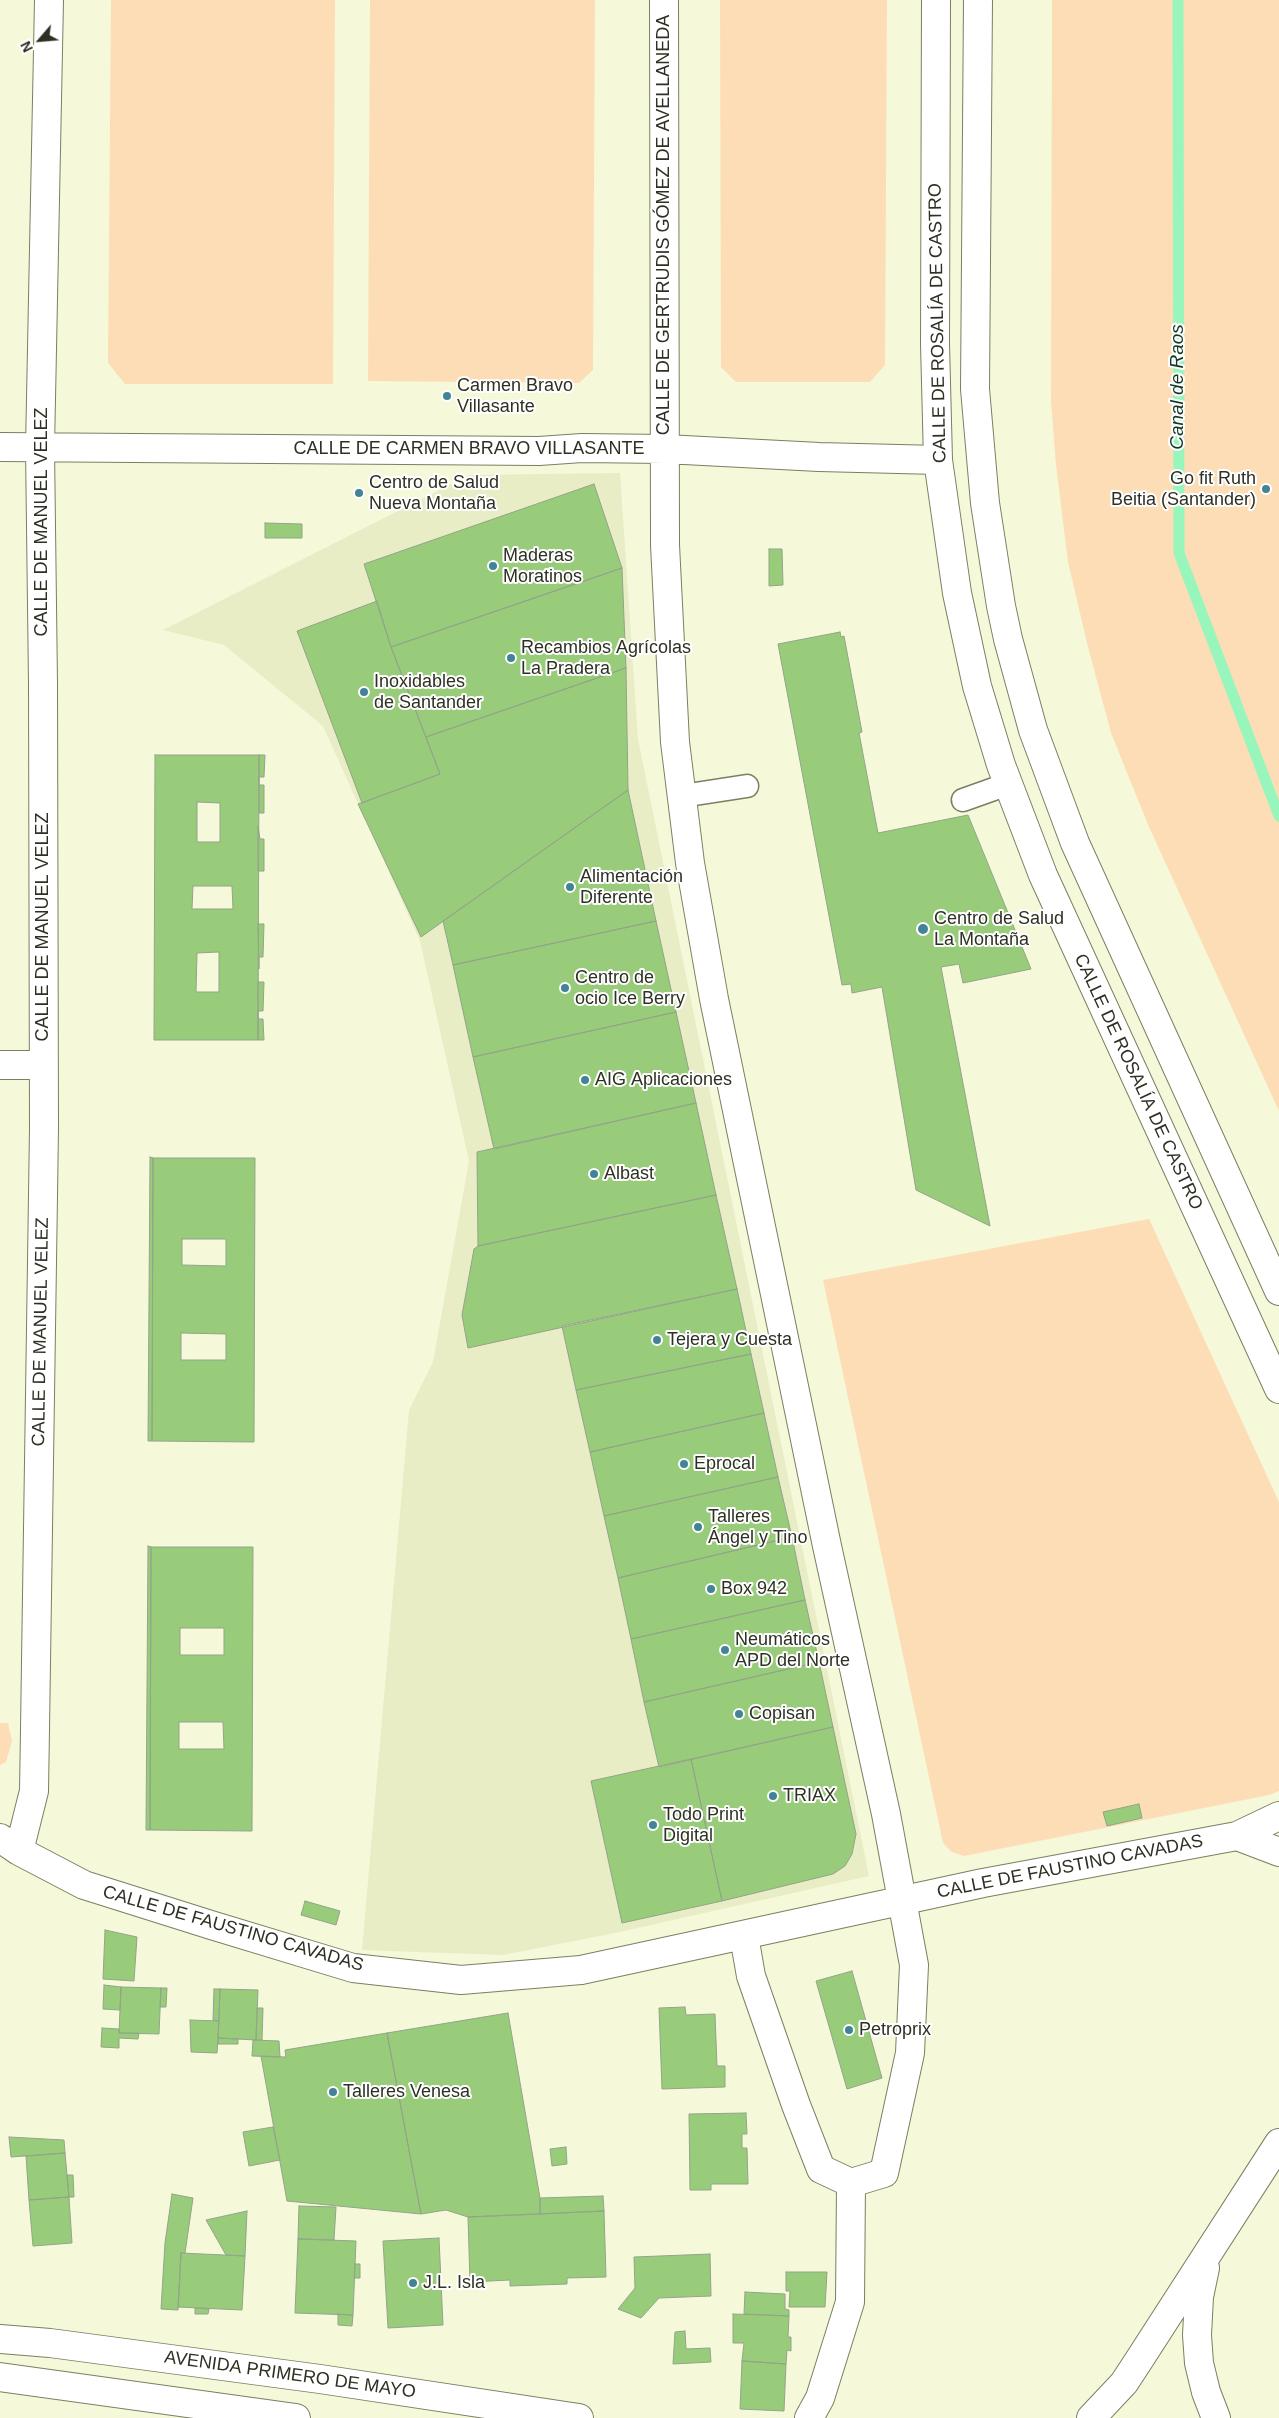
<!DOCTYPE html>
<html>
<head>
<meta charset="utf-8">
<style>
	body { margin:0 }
	#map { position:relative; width:1279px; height:2418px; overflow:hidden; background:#f5f9d9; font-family:Arial,sans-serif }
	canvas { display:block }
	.north { position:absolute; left:15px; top:15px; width:50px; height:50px; -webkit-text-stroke:4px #fff; paint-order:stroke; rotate:243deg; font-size:14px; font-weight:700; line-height:20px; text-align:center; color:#2e3023 }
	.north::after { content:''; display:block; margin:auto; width:18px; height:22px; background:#2e3023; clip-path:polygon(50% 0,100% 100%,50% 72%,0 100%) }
</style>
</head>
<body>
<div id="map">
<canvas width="1279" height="2418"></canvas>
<div class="north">N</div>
</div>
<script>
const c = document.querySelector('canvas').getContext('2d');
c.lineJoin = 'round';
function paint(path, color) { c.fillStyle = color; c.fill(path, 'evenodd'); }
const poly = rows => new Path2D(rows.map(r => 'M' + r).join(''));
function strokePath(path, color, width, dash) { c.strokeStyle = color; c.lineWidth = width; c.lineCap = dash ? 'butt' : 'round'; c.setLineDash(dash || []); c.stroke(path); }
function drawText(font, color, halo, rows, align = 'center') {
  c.font = font + ' Arial,sans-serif'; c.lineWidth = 4; c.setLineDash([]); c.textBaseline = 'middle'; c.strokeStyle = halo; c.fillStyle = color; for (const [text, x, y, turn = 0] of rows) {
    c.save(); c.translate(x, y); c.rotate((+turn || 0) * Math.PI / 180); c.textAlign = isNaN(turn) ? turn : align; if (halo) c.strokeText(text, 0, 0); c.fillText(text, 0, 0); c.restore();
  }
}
paint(poly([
	[620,473,638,739,869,1876,615,1933,503,1955,362,1950,409,1410,433,1362,469,1161,420,941,323,726,224,645,163,630,469,475]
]), '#e8edc5');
paint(poly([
	[111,0,335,0,333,384,125,384,108,363],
	[370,0,595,0,593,370,579,383,368,381],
	[720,0,887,0,885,365,870,382,736,382,721,367],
	[1052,0,1279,0,1279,1111,1149,827,1111,733,1087,643,1068,562,1056,465,1051,402],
	[1149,1219,1279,1502,1279,1791,1269,1795,964,1856,952,1852,943,1843,823,1280],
	[0,1723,8,1723,12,1741,6,1762,0,1765]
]), '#fdddb6');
strokePath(poly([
	[1178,0,1179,553,1279,816]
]), '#98f6bc', 11);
const building = poly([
	[594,484,622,568,391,647,364,564,594,484],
	[265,523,302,524,302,538,265,538,265,523],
	[769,549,782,549,783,585,769,586,769,549],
	[622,568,626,668,426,737,391,647,622,568],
	[377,601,391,647,440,774,362,803,297,631,377,601],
	[840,632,841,637,844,636,862,732,859,733,878,833,968,815,1031,969,963,983,959,964,941,967,990,1226,916,1190,882,987,852,993,851,984,842,985,778,644,840,632],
	[626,668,628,790,421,937,358,804,440,774,426,737,626,668],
	[155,755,259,755,258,1040,154,1040,155,755],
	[197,802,220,803,220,842,197,842,197,802],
	[193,886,232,886,233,909,192,909,193,886],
	[219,952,219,992,196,992,197,953,219,952],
	[259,755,265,755,264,777,259,777,259,785,264,785,264,813,259,813,259,755],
	[628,790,656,921,453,965,443,921,628,790],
	[258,826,260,839,264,839,264,871,258,871,258,826],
	[656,921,676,1012,473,1057,453,965,656,921],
	[258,924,264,924,263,957,259,957,259,969,258,924],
	[258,982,264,982,263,1011,258,1011,258,1019,263,1019,264,1040,258,1040,258,982],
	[676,1012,696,1103,494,1149,473,1057,676,1012],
	[696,1103,716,1195,478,1246,477,1152,696,1103],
	[150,1157,153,1158,152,1441,148,1441,150,1157],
	[153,1158,255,1158,254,1442,152,1441,153,1158],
	[182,1239,226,1239,226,1266,182,1265,182,1239],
	[181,1333,226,1334,226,1360,181,1360,181,1333],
	[716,1195,737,1289,468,1348,462,1315,474,1249,478,1246,716,1195],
	[737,1289,751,1354,576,1390,562,1326,737,1289],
	[751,1354,764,1413,590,1452,576,1390,751,1354],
	[764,1413,778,1477,604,1516,590,1452,764,1413],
	[778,1477,792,1537,618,1578,604,1516,778,1477],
	[792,1537,805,1600,631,1639,618,1578,792,1537],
	[148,1546,151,1547,150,1830,146,1830,148,1546],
	[151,1547,253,1547,252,1831,150,1830,151,1547],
	[180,1628,224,1628,224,1655,180,1655,180,1628],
	[179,1722,223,1722,224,1749,179,1749,179,1722],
	[805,1600,819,1662,644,1702,631,1639,805,1600],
	[819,1662,833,1727,659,1767,644,1702,819,1662],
	[833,1727,856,1834,852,1854,845,1866,833,1874,722,1901,691,1759,833,1727],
	[691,1759,722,1901,622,1923,591,1781,691,1759],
	[1139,1804,1142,1818,1107,1826,1103,1812,1139,1804],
	[305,1901,340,1911,336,1925,301,1915,305,1901],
	[105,1930,137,1937,134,1981,103,1979,105,1930],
	[852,1971,882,2078,847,2089,816,1981,852,1971],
	[104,1985,121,1987,120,2010,103,2009,104,1985],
	[121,1987,161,1988,159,2034,119,2033,121,1987],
	[161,1988,167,1988,166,2007,160,2007,161,1988],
	[214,1989,220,1989,219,2021,213,2020,214,1989],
	[220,1989,258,1990,256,2040,218,2038,220,1989],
	[685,2007,686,2015,715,2014,717,2066,725,2066,725,2087,662,2089,659,2008,685,2007],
	[257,2008,263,2008,262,2040,256,2040,257,2008],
	[508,2013,540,2198,540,2214,468,2217,446,2210,421,2214,387,2033,508,2013],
	[190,2020,219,2021,217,2053,191,2052,190,2020],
	[102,2028,119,2029,119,2033,139,2033,138,2039,119,2038,119,2048,101,2047,102,2028],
	[387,2033,421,2214,287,2201,261,2056,286,2057,285,2050,387,2033],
	[218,2038,238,2039,238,2044,218,2044,218,2038],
	[253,2040,279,2041,280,2057,252,2056,253,2040],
	[746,2113,747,2134,742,2134,742,2148,747,2148,748,2184,711,2184,711,2190,690,2190,689,2114,746,2113],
	[273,2127,280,2160,249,2166,243,2132,273,2127],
	[9,2137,64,2140,65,2153,11,2157,9,2137],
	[566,2147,567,2164,552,2166,550,2149,566,2147],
	[65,2153,69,2197,29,2200,26,2156,65,2153],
	[67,2175,73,2175,74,2197,69,2197,67,2175],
	[172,2194,193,2198,185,2253,181,2253,178,2310,161,2309,165,2243,172,2194],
	[603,2196,604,2211,540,2214,540,2198,603,2196],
	[69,2197,72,2243,33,2246,29,2200,69,2197],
	[299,2206,336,2207,334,2240,298,2239,299,2206],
	[247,2211,245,2256,226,2255,206,2220,247,2211],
	[604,2211,606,2277,567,2278,567,2284,510,2286,510,2280,470,2282,468,2217,604,2211],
	[439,2238,443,2325,388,2328,383,2241,439,2238],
	[298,2239,356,2241,353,2315,295,2313,298,2239],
	[181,2253,245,2256,242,2310,178,2307,181,2253],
	[710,2254,711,2296,659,2298,641,2318,618,2309,635,2288,634,2257,710,2254],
	[355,2264,360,2264,360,2278,354,2278,355,2264],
	[786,2272,827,2272,825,2307,789,2307,790,2291,786,2291,786,2272],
	[745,2292,785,2294,785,2309,789,2310,789,2316,744,2314,745,2292],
	[195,2308,209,2309,208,2314,195,2314,195,2308],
	[338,2314,353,2315,352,2326,338,2325,338,2314],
	[733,2314,789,2316,788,2337,791,2337,791,2351,787,2350,786,2364,742,2361,744,2343,733,2343,733,2314],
	[685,2331,686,2349,710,2348,711,2362,673,2364,675,2332,685,2331],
	[742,2361,786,2364,784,2411,740,2409,742,2361]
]);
paint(building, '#98cc7b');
strokePath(building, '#93a48a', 1);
const service = poly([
	[682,796,747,786],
	[963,800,1008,784]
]);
const pedestrian = poly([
	[809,2418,820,2398,850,2302,851,2183]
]);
const minor = poly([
	[664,0,665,545,675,742,690,863,714,999,827,1546,886,1814,914,1965,910,2053,884,2173,851,2183,821,2169,796,2105,751,1976,744,1936],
	[936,0,935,344,938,460,957,593,977,686,1001,765,1043,875,1279,1389],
	[978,0,975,389,985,503,1001,606,1008,639,1033,730,1075,843,1279,1291],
	[0,447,539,451,582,448,665,449,819,457,938,460],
	[0,1065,43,1065],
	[1237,1836,1279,1852],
	[0,1838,19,1851,84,1885,211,1925,353,1968,461,1980,581,1970,983,1883,1237,1836,1279,1816],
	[19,1851,34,1791,35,1729,44,1128,43,684,40,448,49,0]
]);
const trunk = poly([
	[1205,2268,1199,2297,1197,2335,1199,2363,1206,2392,1216,2418],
	[0,2339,50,2343,320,2379,579,2418],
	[0,2377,296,2418],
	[1091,2418,1124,2383,1141,2357,1279,2143]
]);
strokePath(service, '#7b7f62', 25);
strokePath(pedestrian, '#7b7f62', 30);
strokePath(minor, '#7b7f62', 30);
strokePath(trunk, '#7b7f62', 30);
strokePath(service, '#fff', 22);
strokePath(pedestrian, '#fff', 28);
strokePath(minor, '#fff', 28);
strokePath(trunk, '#fff', 28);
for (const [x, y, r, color] of [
	[447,396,5,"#438396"],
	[1266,489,5,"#438396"],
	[359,493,5,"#438396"],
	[493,566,5,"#438396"],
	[511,658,5,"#438396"],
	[364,692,5,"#438396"],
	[570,887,5,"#438396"],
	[923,929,6,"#438396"],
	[565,988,5,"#438396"],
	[585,1080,5,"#438396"],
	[594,1174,5,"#438396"],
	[657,1340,5,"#438396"],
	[684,1464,5,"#438396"],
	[698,1527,5,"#438396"],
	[711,1589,5,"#438396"],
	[725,1650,5,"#438396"],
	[739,1714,5,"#438396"],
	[773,1796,5,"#438396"],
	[653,1825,5,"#438396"],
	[849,2030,5,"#438396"],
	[333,2092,5,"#438396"],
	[413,2283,5,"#438396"]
]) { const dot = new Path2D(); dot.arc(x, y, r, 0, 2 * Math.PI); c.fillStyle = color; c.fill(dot); strokePath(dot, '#fff', 2); }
drawText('18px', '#2e3023', '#fff', [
	["CALLE DE GERTRUDIS GÓMEZ DE AVELLANEDA",664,225,-90],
	["CALLE DE ROSALÍA DE CASTRO",938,323,-91],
	["CALLE DE CARMEN BRAVO VILLASANTE",469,449],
	["CALLE DE MANUEL VELEZ",42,522,-90],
	["CALLE DE MANUEL VELEZ",43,927,-90],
	["CALLE DE ROSALÍA DE CASTRO",1138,1082,65],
	["CALLE DE MANUEL VELEZ",41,1332,-89],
	["CALLE DE FAUSTINO CAVADAS",1070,1867,-11],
	["CALLE DE FAUSTINO CAVADAS",233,1929,16],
	["AVENIDA PRIMERO DE MAYO",290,2375,8]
]);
drawText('18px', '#2e3023', '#fff', [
	["Carmen Bravo",457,386],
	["Villasante",457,407],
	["Go fit Ruth",1256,479,"right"],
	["Beitia (Santander)",1256,500,"right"],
	["Centro de Salud",369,483],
	["Nueva Montaña",369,504],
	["Maderas",503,556],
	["Moratinos",503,577],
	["Recambios Agrícolas",521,648],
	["La Pradera",521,669],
	["Inoxidables",374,682],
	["de Santander",374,703],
	["Alimentación",580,877],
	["Diferente",580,898],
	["Centro de Salud",934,919],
	["La Montaña",934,940],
	["Centro de",575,978],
	["ocio Ice Berry",575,999],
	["AIG Aplicaciones",595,1080],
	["Albast",604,1174],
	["Tejera y Cuesta",667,1340],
	["Eprocal",694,1464],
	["Talleres",708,1517],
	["Ángel y Tino",708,1538],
	["Box 942",721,1589],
	["Neumáticos",735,1640],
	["APD del Norte",735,1661],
	["Copisan",749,1714],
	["TRIAX",783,1796],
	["Todo Print",663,1815],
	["Digital",663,1836],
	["Petroprix",859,2030],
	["Talleres Venesa",343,2092],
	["J.L. Isla",423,2283]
], 'left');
drawText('italic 19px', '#103822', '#fff', [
	["Canal de Raos",1178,387,-90]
]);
</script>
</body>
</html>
